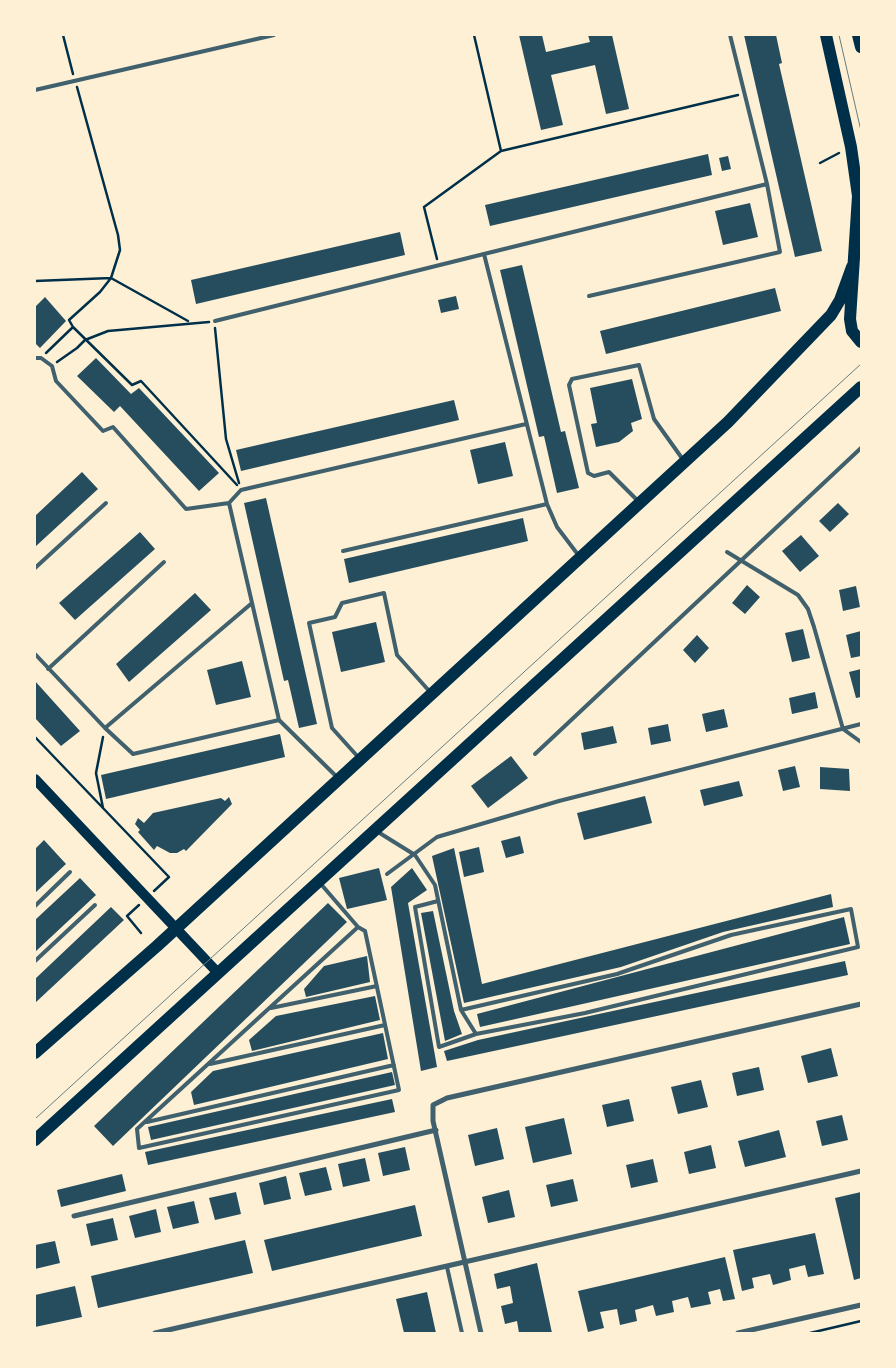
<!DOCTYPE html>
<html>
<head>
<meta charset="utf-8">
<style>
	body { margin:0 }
	#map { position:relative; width:896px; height:1368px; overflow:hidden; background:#fdf0d5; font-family:Inter,sans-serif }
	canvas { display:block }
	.frame { position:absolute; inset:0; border:36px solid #fdf0d5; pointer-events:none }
</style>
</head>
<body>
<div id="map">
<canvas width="896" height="1368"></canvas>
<div class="frame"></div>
</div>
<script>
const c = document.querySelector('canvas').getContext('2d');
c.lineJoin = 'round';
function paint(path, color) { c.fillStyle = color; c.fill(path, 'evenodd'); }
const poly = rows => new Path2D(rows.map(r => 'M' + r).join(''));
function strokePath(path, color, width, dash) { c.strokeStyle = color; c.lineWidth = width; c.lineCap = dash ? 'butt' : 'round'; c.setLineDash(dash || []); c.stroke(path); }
paint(poly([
	[519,35,542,35,546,52,590,42,588,35,612,35,629,109,606,114,595,65,551,75,563,125,541,130],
	[744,35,776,35,782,63,779,64,822,251,795,257],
	[708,154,712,175,490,226,485,205],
	[728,156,731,169,722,171,719,158],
	[750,203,758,237,723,245,715,211],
	[400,232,405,255,196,304,191,280],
	[522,265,561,432,565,431,579,488,557,493,544,436,539,437,500,270],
	[775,288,781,311,606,354,600,331],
	[456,296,459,309,441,313,438,300],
	[45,297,66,321,40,348,35,343,35,307],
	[96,358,131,394,139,388,219,473,199,491,120,406,114,412,77,376],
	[632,379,642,419,631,423,633,431,619,442,596,447,591,424,597,423,590,388],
	[454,400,459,420,241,471,236,450],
	[505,442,513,476,478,484,470,450],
	[82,472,98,489,35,547,35,516],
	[266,498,317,724,299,728,288,680,284,681,244,503],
	[838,503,849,514,830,532,819,521],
	[523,518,528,541,349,583,344,559],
	[140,532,155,549,75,620,59,603],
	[801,535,819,556,800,572,782,551],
	[747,585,760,597,745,614,732,603],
	[856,586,860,607,843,611,839,590],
	[195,593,211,610,129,682,116,664],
	[376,622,385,662,341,672,332,632],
	[803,629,810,658,792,662,785,633],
	[861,631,861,656,851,658,846,635],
	[697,635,709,648,695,663,683,650],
	[242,661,251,697,216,705,207,670],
	[861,669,861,697,856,698,849,672],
	[35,681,80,731,61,746,35,718],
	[815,692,818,708,792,714,789,698],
	[724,709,728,727,706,732,702,714],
	[668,724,671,741,651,745,648,728],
	[613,726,617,743,584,750,581,733],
	[280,734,285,757,106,799,101,775],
	[511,756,528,778,488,808,471,786],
	[795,766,800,787,783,791,778,770],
	[820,767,849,769,850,791,820,789],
	[739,781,743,796,704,806,700,790],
	[645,796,652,823,584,840,577,813],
	[229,797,232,804,186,851,184,849,177,853,170,853,157,846,154,850,138,832,140,830,135,824,138,818,144,823,153,813,221,798,225,801],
	[520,836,524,853,506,858,501,841],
	[44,840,66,864,35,893,35,849],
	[479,847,484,872,464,877,459,852],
	[454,848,482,984,831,894,833,907,723,932,621,967,464,1003,432,856],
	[379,868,387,900,347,909,339,878],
	[412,868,427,890,408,903,437,1067,421,1071,391,887],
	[80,878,96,895,35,952,35,920],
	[328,903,347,922,113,1146,94,1126],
	[111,907,124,920,35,1003,35,979],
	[433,911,454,1011,462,1034,445,1041,421,913],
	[844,917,850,944,480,1027,477,1014],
	[367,956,370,982,306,997,304,989,324,966],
	[845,961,848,975,447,1061,444,1051,478,1040],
	[375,996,380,1020,252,1051,249,1040,276,1016],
	[383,1033,388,1059,194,1105,191,1092,213,1071],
	[831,1048,838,1076,808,1083,801,1056],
	[759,1067,764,1090,737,1096,732,1073],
	[392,1072,395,1085,151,1140,148,1127],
	[701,1080,708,1107,678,1114,671,1087],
	[392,1099,395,1112,148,1165,145,1152],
	[629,1099,634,1121,607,1127,602,1105],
	[842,1115,848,1140,822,1146,816,1121],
	[564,1118,572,1154,533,1163,525,1127],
	[497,1128,504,1159,475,1166,468,1135],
	[779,1130,786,1157,745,1167,738,1141],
	[711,1145,716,1168,689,1174,684,1152],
	[405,1147,410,1170,383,1176,378,1153],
	[365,1158,370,1181,343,1187,338,1164],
	[653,1159,658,1182,631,1188,626,1165],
	[326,1167,332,1190,305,1196,299,1173],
	[122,1174,126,1191,61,1207,57,1190],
	[286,1176,291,1199,264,1205,259,1183],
	[573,1179,578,1201,551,1207,546,1185],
	[509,1190,515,1217,488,1223,482,1197],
	[236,1192,241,1214,215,1220,209,1198],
	[861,1192,861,1278,854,1280,835,1198],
	[194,1201,199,1223,173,1229,167,1207],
	[415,1205,422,1236,272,1271,264,1240],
	[156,1209,161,1232,135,1238,129,1216],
	[113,1218,118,1240,91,1246,86,1224],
	[815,1233,824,1274,808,1277,805,1265,789,1269,791,1280,773,1285,770,1274,752,1278,754,1288,742,1291,733,1250],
	[245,1240,253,1273,98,1308,91,1276],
	[55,1241,60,1263,35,1269,35,1245],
	[725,1257,735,1299,723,1301,720,1289,708,1292,711,1304,691,1308,688,1297,672,1301,674,1312,656,1316,653,1305,635,1310,637,1321,620,1325,617,1309,600,1312,604,1328,588,1332,578,1291],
	[537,1263,552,1333,519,1333,517,1321,505,1324,501,1306,513,1303,510,1286,497,1289,494,1274],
	[75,1286,82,1317,35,1327,35,1295],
	[427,1292,436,1333,404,1333,396,1299]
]), '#264d5e');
strokePath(poly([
	[63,35,73,74],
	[77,87,118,235,120,250,111,278,188,321],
	[501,151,738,95],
	[820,163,839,153],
	[437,259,424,207,501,151,474,35],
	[35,281,111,278,100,292,69,320,73,327,46,353],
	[73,327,132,385,141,381,237,485],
	[215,328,226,439,239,483],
	[57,362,77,348,85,340,108,331,209,322],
	[35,737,169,877,154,891],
	[103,808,96,773,103,737],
	[139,905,127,916,141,933],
	[810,1333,861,1321]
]), '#003049', 2.5);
strokePath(poly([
	[35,90,274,35],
	[484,254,767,184],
	[589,296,780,252,767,184,730,35],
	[215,321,484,254,547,504,557,527,579,556],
	[35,358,41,358,52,366,56,381,103,431,113,427,186,509,229,503,279,720,133,754,105,728,35,654],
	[638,501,609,472,594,476,588,473,569,385,572,379,639,365,654,419,684,461],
	[229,503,241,490,526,424],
	[343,551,547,504],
	[727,552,798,595,808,609,814,627,843,729,861,742],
	[35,568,106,503],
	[48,669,164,562],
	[279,720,338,778],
	[105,728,252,603],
	[535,754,861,448],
	[359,758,332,728,309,623,335,617,342,603,384,593,397,655,431,693],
	[378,832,415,855,435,885,461,1010,476,1034,585,1013,858,947,851,909,731,935,617,974,461,1010],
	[387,874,437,837,559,801,861,724],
	[320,883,358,927,365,931,399,1090,139,1148,137,1129,358,927],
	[438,901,415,907,439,1047,476,1034],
	[35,906,70,872],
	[35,961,95,905],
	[271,1008,377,986],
	[210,1064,385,1025],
	[147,1122,394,1065],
	[447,1267,462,1333]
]), '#3f606c', 4);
strokePath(poly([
	[74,1216,436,1130],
	[155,1333,861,1171],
	[481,1333,433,1121,433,1105,447,1098,861,1004],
	[738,1333,861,1305]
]), '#3f606c', 5);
strokePath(poly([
	[35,779,218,973]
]), '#003049', 10);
strokePath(poly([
	[826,35,851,147,858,196,850,319,852,331,861,342],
	[858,35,861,47],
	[35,1053,157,946,728,422,831,315,840,300,852,267],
	[35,1140,861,387]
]), '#003049', 12);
strokePath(poly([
	[839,35,861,131],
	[35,1119,861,364]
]), '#657d81', 1);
</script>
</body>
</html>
